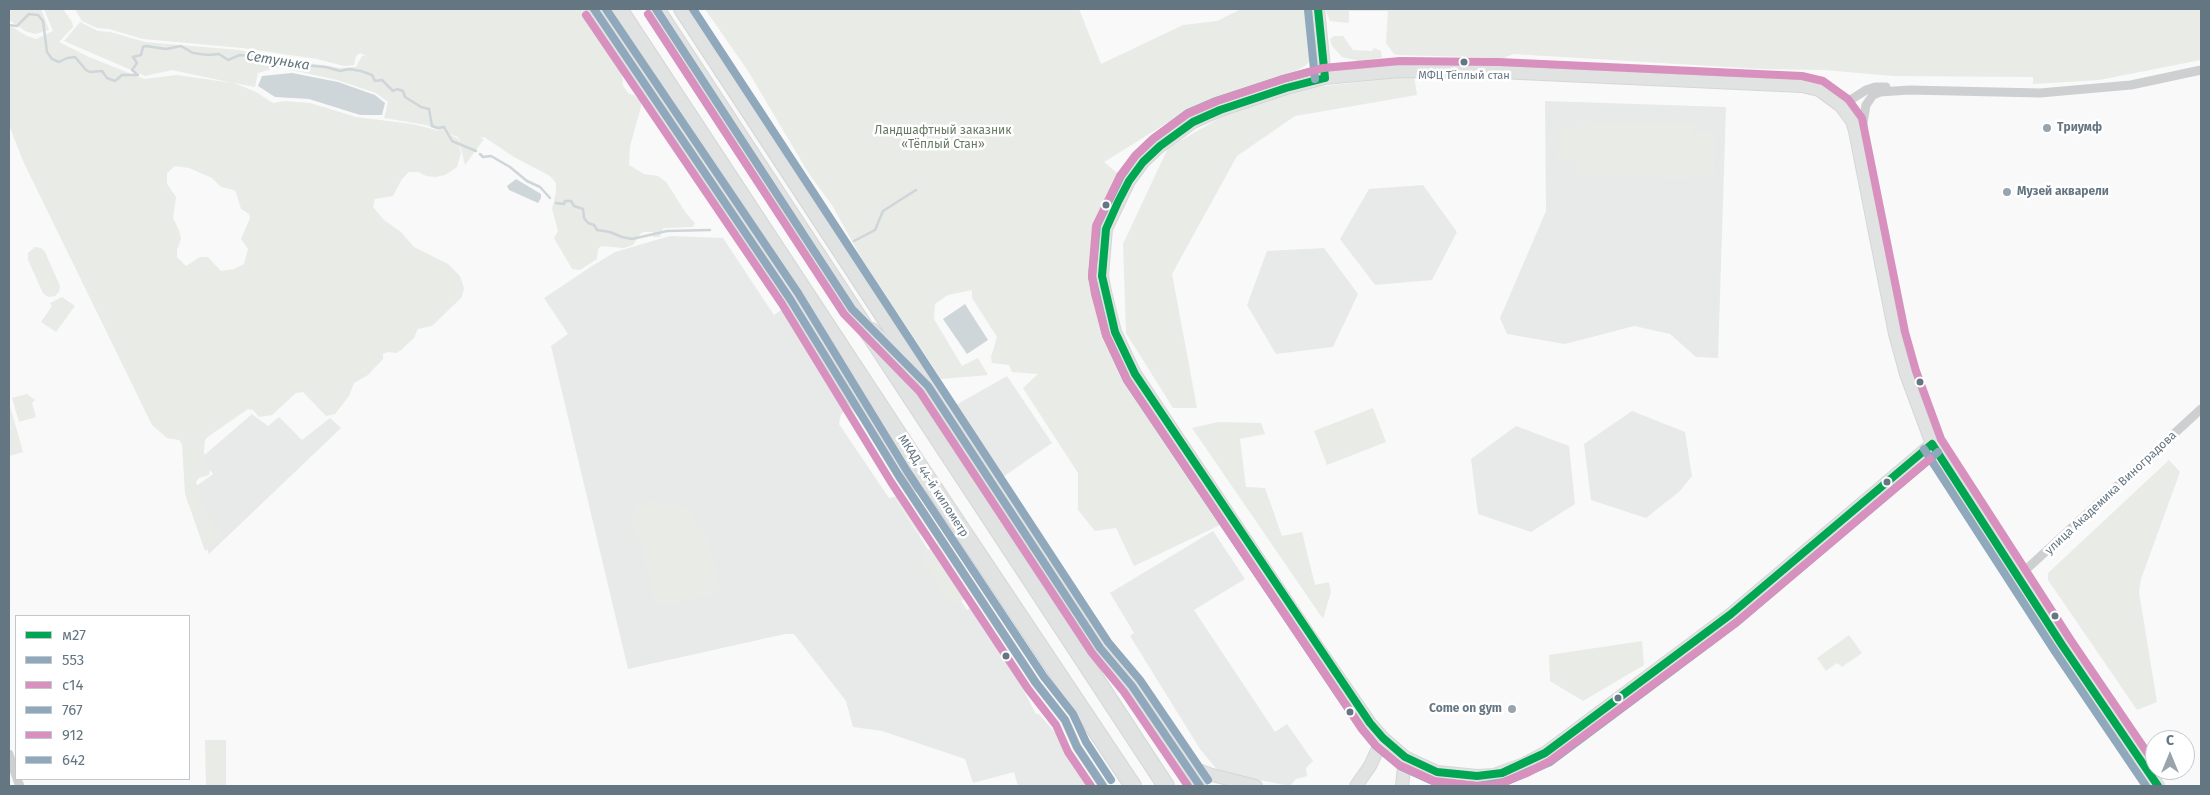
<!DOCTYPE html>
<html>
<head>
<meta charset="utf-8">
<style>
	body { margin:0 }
	#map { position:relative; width:2210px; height:795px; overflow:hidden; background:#f9f9f9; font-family:"Fira Sans",sans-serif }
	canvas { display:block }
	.frame { position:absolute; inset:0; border:10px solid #657683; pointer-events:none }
	.legend { position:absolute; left:15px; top:615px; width:175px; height:165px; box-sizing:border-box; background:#fff; border:1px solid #c1c8cd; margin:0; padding:6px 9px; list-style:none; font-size:15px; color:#657683 }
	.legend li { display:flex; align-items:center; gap:10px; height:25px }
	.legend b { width:25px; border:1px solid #c1c8cd }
	.north { position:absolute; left:2145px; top:730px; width:50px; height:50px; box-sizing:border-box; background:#fff; border:1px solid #c1c8cd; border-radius:50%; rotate:0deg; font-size:14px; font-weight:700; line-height:20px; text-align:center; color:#657683 }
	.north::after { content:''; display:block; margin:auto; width:18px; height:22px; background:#99a4ac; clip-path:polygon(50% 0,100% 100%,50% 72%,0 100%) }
</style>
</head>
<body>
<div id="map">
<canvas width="2210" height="795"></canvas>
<div class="frame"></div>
<ul class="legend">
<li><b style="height:6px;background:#00a651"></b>м27</li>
<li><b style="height:6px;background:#8fa8bb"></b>553</li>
<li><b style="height:6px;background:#d891be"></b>с14</li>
<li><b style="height:6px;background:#8fa8bb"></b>767</li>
<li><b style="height:6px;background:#d891be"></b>912</li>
<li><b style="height:6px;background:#8fa8bb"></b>642</li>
</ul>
<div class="north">С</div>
</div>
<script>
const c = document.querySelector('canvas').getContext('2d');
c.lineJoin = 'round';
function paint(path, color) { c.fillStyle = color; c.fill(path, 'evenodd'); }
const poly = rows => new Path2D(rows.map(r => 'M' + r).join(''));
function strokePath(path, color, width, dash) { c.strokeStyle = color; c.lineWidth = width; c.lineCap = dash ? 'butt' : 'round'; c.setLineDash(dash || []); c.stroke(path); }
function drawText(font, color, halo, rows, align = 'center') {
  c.font = font + ' "Fira Sans",sans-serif'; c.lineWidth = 5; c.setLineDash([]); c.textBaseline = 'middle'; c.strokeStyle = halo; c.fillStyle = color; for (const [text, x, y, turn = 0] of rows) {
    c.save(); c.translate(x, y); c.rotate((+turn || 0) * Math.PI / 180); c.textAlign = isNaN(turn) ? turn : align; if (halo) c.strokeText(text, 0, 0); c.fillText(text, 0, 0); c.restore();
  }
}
paint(poly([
	[1545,101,1726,107,1718,358,1696,357,1670,334,1634,326,1565,344,1507,334,1500,318,1546,211],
	[1423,185,1457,232,1432,280,1375,285,1340,239,1369,189],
	[670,236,723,238,774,315,784,308,849,408,841,414,839,424,889,498,894,497,967,610,971,607,1016,676,1036,714,1039,714,1069,749,1094,786,1018,786,1014,772,973,783,965,759,882,731,853,727,846,701,794,634,785,634,628,669,551,346,568,334,544,298,592,266,615,252],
	[1324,248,1358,294,1333,347,1276,354,1247,305,1267,251],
	[1007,376,1052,443,1003,477,956,405],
	[1632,411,1685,432,1692,476,1680,491,1646,518,1591,500,1584,444],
	[252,414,268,426,279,417,302,440,330,418,341,428,209,554,187,493,213,474,201,458],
	[1516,426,1569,446,1575,504,1531,532,1478,514,1471,459],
	[1213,531,1245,579,1194,610,1275,732,1287,724,1313,761,1306,768,1307,776,1296,779,1290,786,1219,772,1200,749,1130,636,1134,633,1110,593]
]), '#e8e9e9');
paint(poly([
	[9,9,41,9,49,30,35,34,25,31,9,20],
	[44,9,63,9,72,22,73,27,59,42,89,57,144,79,177,75,233,83,172,70,145,76,64,41,80,22,98,31,110,32,145,42,239,50,284,59,284,68,275,68,258,73,255,87,234,83,256,92,273,103,285,101,310,103,356,117,412,124,441,131,426,125,384,118,388,102,376,93,337,80,288,69,290,60,340,68,356,67,362,56,366,56,360,53,356,56,354,65,344,66,317,59,242,48,143,39,109,29,97,28,82,21,75,9,584,9,621,62,623,86,629,94,634,95,641,102,641,107,630,146,629,165,644,174,658,176,666,182,686,213,695,223,693,227,663,228,660,237,653,237,653,232,644,232,640,234,633,245,624,248,601,246,598,249,597,259,580,270,572,269,554,238,558,231,552,209,556,192,556,183,550,176,514,157,484,137,480,138,484,139,465,165,458,137,449,134,458,139,461,153,457,167,445,175,436,177,426,176,418,172,409,172,402,179,393,196,375,199,373,207,384,220,401,232,414,247,448,264,460,276,464,288,462,297,432,326,418,329,414,338,401,350,397,353,388,352,383,354,383,359,368,375,354,383,349,396,335,414,326,416,303,392,296,393,272,415,259,417,253,410,248,409,209,436,205,440,204,452,210,470,209,475,199,478,196,482,207,515,221,533,217,542,205,551,185,494,182,444,179,440,167,438,152,425,23,161,9,125,9,25,27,36,36,39,53,31],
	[175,166,189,168,212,178,221,187,234,190,236,192,241,209,249,214,250,218,241,239,248,249,244,264,234,269,221,271,208,257,200,257,186,266,177,257,177,250,181,239,179,230,173,218,176,197,167,184,167,173],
	[705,9,1079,9,1101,64,1183,25,1217,21,1241,9,1309,9,1312,46,1310,61,1305,66,1294,72,1196,105,1104,162,1121,176,1096,224,1089,264,1094,306,1116,365,1220,525,1134,566,1116,528,1095,531,1078,510,1078,473,1023,388,1038,374,1012,372,1009,365,992,363,991,357,997,337,972,298,972,290,948,295,935,304,934,319,962,366,978,358,988,375,941,379,862,259,832,205,809,174,748,71],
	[1325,9,2201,9,2201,60,2099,80,2033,84,2033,77,1893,76,1825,70,1761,69,1513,54,1504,58,1398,55,1394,54,1386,43,1388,11,1349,11,1349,23,1330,21],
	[1334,36,1343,36,1353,50,1372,51,1374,48,1381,51,1382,58,1359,61,1342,57,1332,46,1330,39],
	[1414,76,1417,95,1295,116,1237,156,1172,274,1197,408,1173,408,1126,333,1123,244,1168,148,1230,112,1298,89],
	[1578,121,1694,124,1694,136,1697,133,1714,133,1715,135,1714,174,1711,177,1693,176,1692,179,1576,175,1577,162,1558,161,1559,127,1578,128],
	[35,247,41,248,45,252,60,286,59,292,55,296,48,297,43,293,28,260,28,253],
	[62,297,75,306,56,332,41,322,52,306,50,303],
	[27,394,35,400,32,403,36,417,19,422,12,398],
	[9,403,23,452,9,456],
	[1373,408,1386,442,1327,465,1314,431],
	[1218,422,1261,423,1265,434,1240,439,1246,487,1265,488,1282,536,1302,532,1315,585,1329,582,1331,592,1323,619,1192,428],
	[2169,460,2180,472,2141,579,2139,592,2157,702,2137,710,2048,580,2048,573],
	[897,495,907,498,924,525,920,536,894,497],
	[649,501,686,507,708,537,720,591,718,593,664,606,655,601,640,539,630,527,631,517,635,507],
	[937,543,970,595,960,602,953,604,947,602,938,590,939,585,927,568,924,568,921,564,923,554],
	[1849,635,1862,653,1842,667,1837,663,1826,671,1817,658],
	[1642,641,1644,665,1583,701,1550,681,1549,655],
	[205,740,226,740,226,786,206,786]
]), '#e8ebe6');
paint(poly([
	[292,73,338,82,375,95,385,103,382,115,360,115,309,99,275,97,258,86,262,76],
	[516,179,541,194,541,198,538,203,509,190,507,186],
	[965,304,988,340,967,354,943,319]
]), '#ced6d9');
strokePath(poly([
	[9,25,17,26,29,14,38,15,43,21,47,52,52,59,59,62,67,58,75,57,86,70,90,72,102,71,107,78,115,81,122,75,138,75,132,70,137,63,133,57,141,55,143,47,146,46,166,49,181,46,193,53,208,55,219,54,228,60,240,55,278,59,290,64,326,67,340,71,349,69,361,71,372,75,375,81,382,80,393,91,397,89,403,91,405,97,421,107,429,109,432,126,438,128,444,127,452,141,476,151],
	[480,154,483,157,491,156,510,167,527,181,540,187,550,198],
	[556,203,564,204,565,201,571,201,574,206,583,209,584,218,588,223,594,225,597,230,610,232,622,237,632,239,667,231,710,230],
	[854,241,875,230,883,211,916,190]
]), '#ced6d9', 2.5);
const secondary = poly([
	[1318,9,1325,78],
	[872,329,916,374],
	[1932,444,1731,614,1545,753,1524,764,1494,775,1477,776,1437,772,1405,757,1383,738,1370,723,1309,635,1135,374,1115,332,1105,292,1102,276,1106,229,1129,181,1143,162,1160,146,1177,134,1193,122,1220,110,1286,88,1325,78,1400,71,1499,72,1802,86,1819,90,1841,106,1852,121,1855,131,1895,334,1906,374,1932,444,2062,645,2158,786],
	[1187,766,1212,775,1256,786],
	[1356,786,1370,766,1383,738],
	[1402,786,1405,757],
	[1470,786,1491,778]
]);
const primary = poly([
	[681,9,1100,648,1132,686,1200,786]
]);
const highway = poly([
	[594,9,790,299,839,377,921,485],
	[619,9,922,470,1133,786],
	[656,9,1166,786]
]);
strokePath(secondary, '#d5d6d7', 14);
strokePath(primary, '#d5d6d7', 16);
strokePath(highway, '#d5d6d6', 18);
strokePath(poly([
	[1841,106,1866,90,1875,87,1886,87],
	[1860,141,1866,105,1873,95,1880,92,1909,90,2040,93,2131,85,2201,70],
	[873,433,899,476,1036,683,1065,720,1077,747,1103,786],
	[2019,576,2201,409],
	[9,754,16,776],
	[17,779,20,786]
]), '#cecfd0', 9);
strokePath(secondary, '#e1e2e2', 12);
strokePath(primary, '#e1e2e2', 14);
strokePath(highway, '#e1e2e2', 16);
strokePath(poly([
	[1318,9,1325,78],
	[1325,78,1286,88,1220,110,1193,122,1160,146,1143,162,1129,181,1118,202,1106,229,1102,276,1115,332,1135,374,1370,723,1383,738,1405,757,1437,772,1477,776,1502,773,1545,753,1731,614,1932,444],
	[1932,444,2062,645,2158,786]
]), '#00a651', 8);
strokePath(poly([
	[1308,10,1315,79],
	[1323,68,1283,79,1216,101,1188,113,1153,139,1136,155,1121,176,1097,225,1092,277,1106,335,1127,380,1362,729,1376,746,1400,766,1435,782,1477,786,1505,782,1550,762,1737,622,1938,452],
	[1924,449,2054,650,2146,786]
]), '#8fa8bb', 8);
strokePath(poly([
	[1930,459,1737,622,1550,761,1527,773,1496,785,1477,786,1434,781,1399,765,1376,746,1362,729,1127,380,1106,335,1095,294,1092,276,1096,226,1120,176,1135,156,1154,138,1187,114,1217,101,1283,79,1323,68,1400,61,1499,62,1802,76,1823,81,1848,99,1862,118,1905,332,1916,371,1941,439,2070,639,2155,764]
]), '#d891be', 8);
strokePath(poly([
	[594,9,790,299,899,476,1036,683,1065,720,1077,747,1103,786],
	[656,9,852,309,928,386,1100,648,1132,686,1200,786]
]), '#8fa8bb', 8);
strokePath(poly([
	[648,14,844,314,920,392,1092,653,1124,692,1188,786],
	[586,15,782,304,891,482,1028,689,1056,725,1068,752,1091,786]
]), '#d891be', 8);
strokePath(poly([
	[606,9,798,293,907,471,1044,677,1073,714,1086,742,1111,780],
	[693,9,1108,642,1140,680,1208,780]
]), '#8fa8bb', 8);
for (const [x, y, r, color] of [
	[1464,62,4.5,"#657683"],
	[2047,128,5,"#99a4ac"],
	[2007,192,5,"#99a4ac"],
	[1106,205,4.5,"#657683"],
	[1920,382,4.5,"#657683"],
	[1887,482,4.5,"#657683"],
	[2055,616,4.5,"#657683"],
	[1006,656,4.5,"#657683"],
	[1618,698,4.5,"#657683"],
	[1512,709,5,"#99a4ac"],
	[1350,712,4.5,"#657683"]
]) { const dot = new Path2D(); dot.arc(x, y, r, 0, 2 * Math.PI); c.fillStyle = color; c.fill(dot); strokePath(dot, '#fff', 2); }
drawText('11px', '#657683', '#fff', [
	["МФЦ Тёплый стан",1464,76]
]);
drawText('bold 12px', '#657683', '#fff', [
	["Триумф",2057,128],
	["Музей акварели",2017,192],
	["Come on gym",1502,709,"right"]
], 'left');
drawText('12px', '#687a64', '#fff', [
	["Ландшафтный заказник",943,131],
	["«Тёплый Стан»",943,145]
]);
drawText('12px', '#657683', '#fff', [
	["МКАД, 44-й километр",933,486,57],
	["улица Академика Виноградова",2111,493,-43]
]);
drawText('italic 14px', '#60757c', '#fff', [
	["Сетунька",278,61,9]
]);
</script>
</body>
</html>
